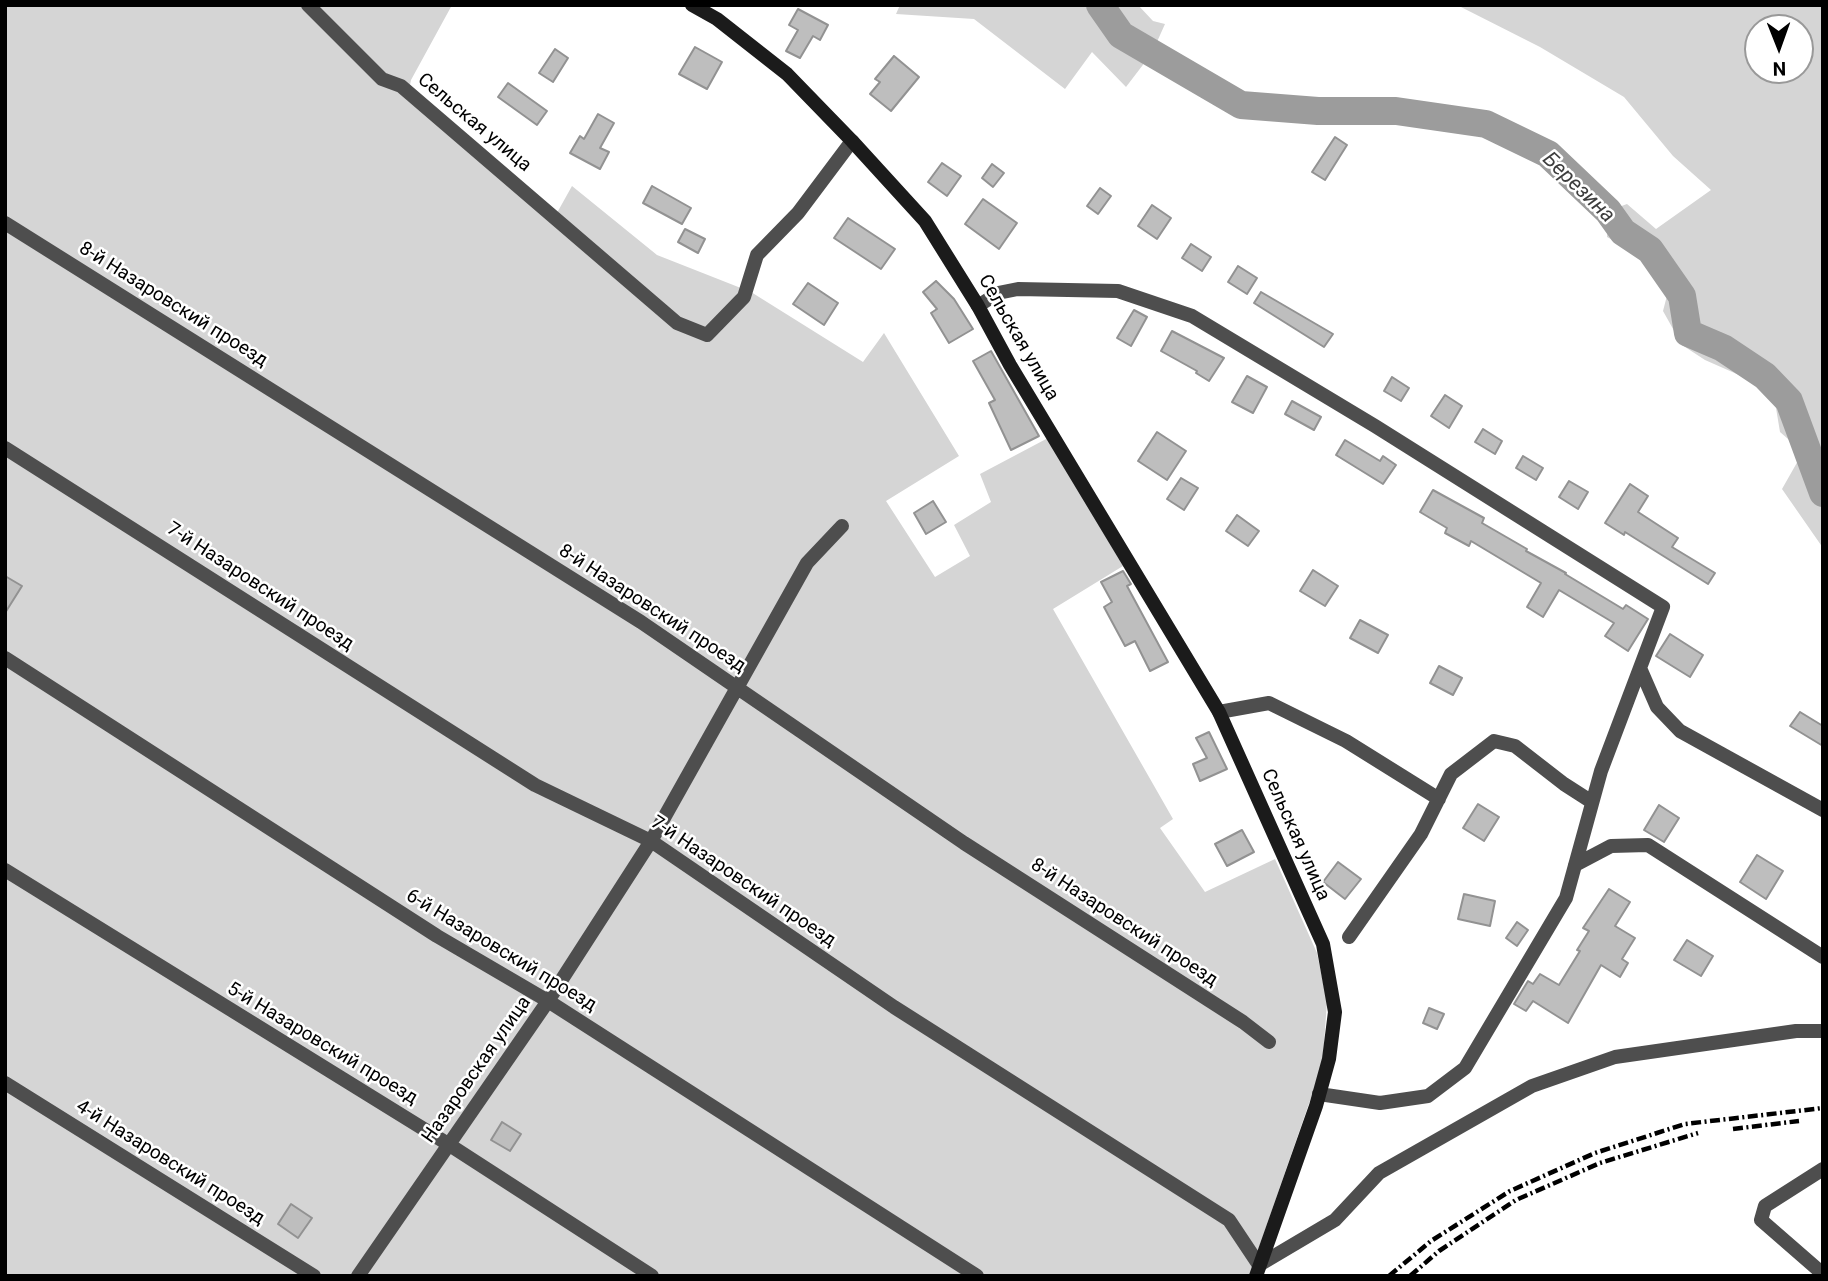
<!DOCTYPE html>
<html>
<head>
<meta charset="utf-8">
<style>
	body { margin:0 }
	#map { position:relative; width:1828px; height:1281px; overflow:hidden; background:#fff; font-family:Roboto,sans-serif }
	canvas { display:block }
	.frame { position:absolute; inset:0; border:7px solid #000; pointer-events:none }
	.north { position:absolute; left:1744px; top:14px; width:70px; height:70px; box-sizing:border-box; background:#fff; border:2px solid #999; border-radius:50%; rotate:179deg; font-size:19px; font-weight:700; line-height:28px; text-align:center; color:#000 }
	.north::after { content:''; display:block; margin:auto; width:24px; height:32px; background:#000; clip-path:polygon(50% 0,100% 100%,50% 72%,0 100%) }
</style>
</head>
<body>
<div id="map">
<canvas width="1828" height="1281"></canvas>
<div class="frame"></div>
<div class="north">N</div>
</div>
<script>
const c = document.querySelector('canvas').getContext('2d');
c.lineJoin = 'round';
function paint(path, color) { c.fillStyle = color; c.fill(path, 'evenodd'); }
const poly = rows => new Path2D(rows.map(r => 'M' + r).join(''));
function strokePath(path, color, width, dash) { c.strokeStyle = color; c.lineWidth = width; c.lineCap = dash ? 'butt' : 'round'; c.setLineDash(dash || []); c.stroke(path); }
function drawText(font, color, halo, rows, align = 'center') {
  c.font = font + ' Roboto,sans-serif'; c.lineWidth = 5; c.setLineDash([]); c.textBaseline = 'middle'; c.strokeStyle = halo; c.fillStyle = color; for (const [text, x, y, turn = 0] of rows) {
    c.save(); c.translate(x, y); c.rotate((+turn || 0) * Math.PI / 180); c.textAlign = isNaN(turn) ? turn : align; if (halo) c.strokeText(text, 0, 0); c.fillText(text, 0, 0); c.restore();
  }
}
paint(poly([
	[5,5,452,5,411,80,407,100,553,220,572,186,657,255,751,292,863,362,884,333,959,456,886,501,935,577,970,556,954,525,991,502,980,474,1048,438,1123,566,1053,609,1173,819,1160,828,1205,892,1275,859,1317,953,1327,1002,1323,1057,1314,1089,1249,1276,5,1276],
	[900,5,1138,5,1153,21,1165,24,1152,53,1126,87,1092,52,1065,89,974,19,896,14],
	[1457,5,1823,5,1823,548,1782,489,1803,452,1780,432,1773,390,1705,360,1682,345,1663,311,1670,284,1649,260,1607,237,1608,211,1627,204,1656,229,1711,190,1673,156,1624,97,1540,47],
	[1800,28,1800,70,1758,70,1758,28]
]), '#d5d5d5');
strokePath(poly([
	[1100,5,1121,35,1241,105,1318,111,1396,111,1486,124,1548,154,1608,211,1623,232,1650,250,1682,296,1688,333,1723,348,1765,376,1789,401,1823,493]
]), '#9c9c9c', 28);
const building = poly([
	[798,9,828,25,820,40,813,36,800,58,786,51,798,30,789,25,798,9],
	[695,47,722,62,707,89,679,74,695,47],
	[555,49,568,58,553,82,539,73,555,49],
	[894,56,919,77,891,111,870,94,880,82,875,79,894,56],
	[508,83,547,111,537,125,498,97,508,83],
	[598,114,614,123,600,148,609,152,600,169,570,153,580,136,584,139,598,114],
	[1335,137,1347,145,1325,180,1312,172,1335,137],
	[942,163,961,176,947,196,928,182,942,163],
	[992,164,1004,173,993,187,982,178,992,164],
	[652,186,691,208,682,224,643,203,652,186],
	[1100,188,1111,196,1098,214,1087,206,1100,188],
	[983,199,1017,223,999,249,965,224,983,199],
	[1152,205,1171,218,1157,239,1138,226,1152,205],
	[848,218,895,249,881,269,834,238,848,218],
	[685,229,705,239,698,253,678,242,685,229],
	[1191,244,1211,257,1202,271,1182,258,1191,244],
	[1238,266,1257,278,1247,294,1228,282,1238,266],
	[936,281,954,299,973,329,949,343,931,313,937,309,923,292,936,281],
	[808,283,838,303,824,325,793,304,808,283],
	[1261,292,1333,334,1324,347,1254,303,1261,292],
	[1134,310,1147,317,1131,346,1117,338,1134,310],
	[1172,331,1224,358,1209,381,1196,373,1197,371,1161,351,1172,331],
	[991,351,1039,436,1011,450,989,403,995,400,973,361,991,351],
	[1247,376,1267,387,1253,413,1232,402,1247,376],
	[1392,377,1409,388,1401,401,1384,391,1392,377],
	[1445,395,1462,406,1449,428,1431,416,1445,395],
	[1292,401,1321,417,1314,430,1285,414,1292,401],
	[1483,429,1502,441,1495,454,1475,442,1483,429],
	[1157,432,1186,451,1167,480,1138,461,1157,432],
	[1345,440,1380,461,1383,456,1396,465,1383,484,1336,455,1345,440],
	[1523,456,1543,468,1536,480,1516,468,1523,456],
	[1181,478,1198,488,1184,510,1167,499,1181,478],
	[1569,481,1588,492,1578,509,1559,497,1569,481],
	[1630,484,1648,496,1638,512,1678,538,1672,547,1715,573,1708,584,1625,532,1624,535,1605,523,1630,484],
	[1433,490,1484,518,1482,523,1527,549,1526,551,1566,573,1565,574,1623,609,1626,605,1648,619,1628,651,1605,636,1614,623,1559,590,1543,617,1527,607,1541,583,1471,541,1469,546,1445,533,1447,528,1420,512,1433,490],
	[933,501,946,522,926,534,914,513,933,501],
	[1237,515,1259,531,1248,546,1226,531,1237,515],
	[1313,570,1338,586,1325,606,1300,591,1313,570],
	[1123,571,1131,584,1127,586,1168,662,1150,671,1135,641,1125,646,1104,607,1112,602,1101,582,1123,571],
	[5,576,22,586,5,613,5,576],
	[1360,620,1388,635,1378,653,1350,638,1360,620],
	[1670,634,1703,655,1690,677,1656,656,1670,634],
	[1439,666,1462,678,1453,695,1430,683,1439,666],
	[1800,712,1823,726,1823,746,1790,726,1800,712],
	[1209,732,1227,769,1200,781,1193,764,1207,758,1196,738,1209,732],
	[1478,804,1499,817,1484,841,1463,828,1478,804],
	[1659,805,1679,818,1664,842,1644,830,1659,805],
	[1242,830,1254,852,1227,866,1215,844,1242,830],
	[1757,855,1783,871,1766,899,1740,882,1757,855],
	[1338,862,1361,879,1345,899,1323,882,1338,862],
	[1609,889,1630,902,1615,926,1635,938,1622,959,1628,963,1620,977,1601,965,1568,1023,1533,1001,1526,1011,1514,1004,1528,981,1533,984,1540,974,1559,985,1580,951,1577,950,1589,931,1583,928,1609,889],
	[1464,894,1495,901,1490,926,1458,919,1464,894],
	[1517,922,1528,930,1517,946,1506,938,1517,922],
	[1687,940,1713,956,1701,976,1674,960,1687,940],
	[1429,1008,1444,1014,1437,1029,1423,1023,1429,1008],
	[502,1122,521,1134,510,1151,491,1140,502,1122],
	[291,1204,312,1218,298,1238,278,1224,291,1204]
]);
paint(building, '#bebebe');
strokePath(building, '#929292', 2);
strokePath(poly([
	[308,5,382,79,401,86,677,323,707,335,744,297,757,255,798,213,852,141],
	[5,223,641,622,964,843,1243,1022,1269,1042],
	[978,306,998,293,1018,289,1118,291,1192,316,1375,426,1663,607,1601,771,1566,898,1465,1068,1428,1096,1380,1103,1319,1094],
	[5,448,535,785,651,841,894,1007,1229,1220,1259,1265,1335,1220,1379,1173,1532,1086,1615,1057,1796,1031,1823,1031],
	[5,658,437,936,548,1001,977,1276],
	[1640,668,1657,707,1680,731,1823,810],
	[1219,712,1269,703,1346,741,1439,799],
	[1575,865,1611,846,1648,845,1823,957],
	[5,870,448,1144,652,1276],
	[1349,937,1421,834,1451,774,1494,741,1515,746,1564,784,1592,802],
	[5,1083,314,1276],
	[1823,1169,1765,1206,1761,1220,1823,1274],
	[358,1276,548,1001,651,841,807,563,842,526]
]), '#4e4e4e', 14);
strokePath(poly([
	[692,5,717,19,787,74,852,141,925,221,978,306,1010,365,1219,712,1323,944,1335,1012,1329,1059,1316,1106,1256,1276]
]), '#1b1b1b', 14);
strokePath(poly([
	[1733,1129,1799,1121],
	[1389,1276,1431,1241,1510,1191,1595,1153,1685,1124,1823,1108],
	[1410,1276,1439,1251,1516,1200,1600,1163,1698,1133]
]), '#000', 4.5, [10, 3.5, 2, 3.5]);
drawText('19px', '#000', '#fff', [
	["Сельская улица",474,123,40],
	["8-й Назаровский проезд",173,305,32],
	["Сельская улица",1018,338,60],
	["7-й Назаровский проезд",260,587,33],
	["8-й Назаровский проезд",652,609,33],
	["Сельская улица",1295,835,66],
	["7-й Назаровский проезд",743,882,34],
	["8-й Назаровский проезд",1124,923,33],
	["6-й Назаровский проезд",501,951,31],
	["5-й Назаровский проезд",322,1044,31],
	["Назаровская улица",477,1070,-55],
	["4-й Назаровский проезд",170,1163,32]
]);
drawText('italic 21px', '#3d3d3d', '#fff', [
	["Березина",1578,188,44]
]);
</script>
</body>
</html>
